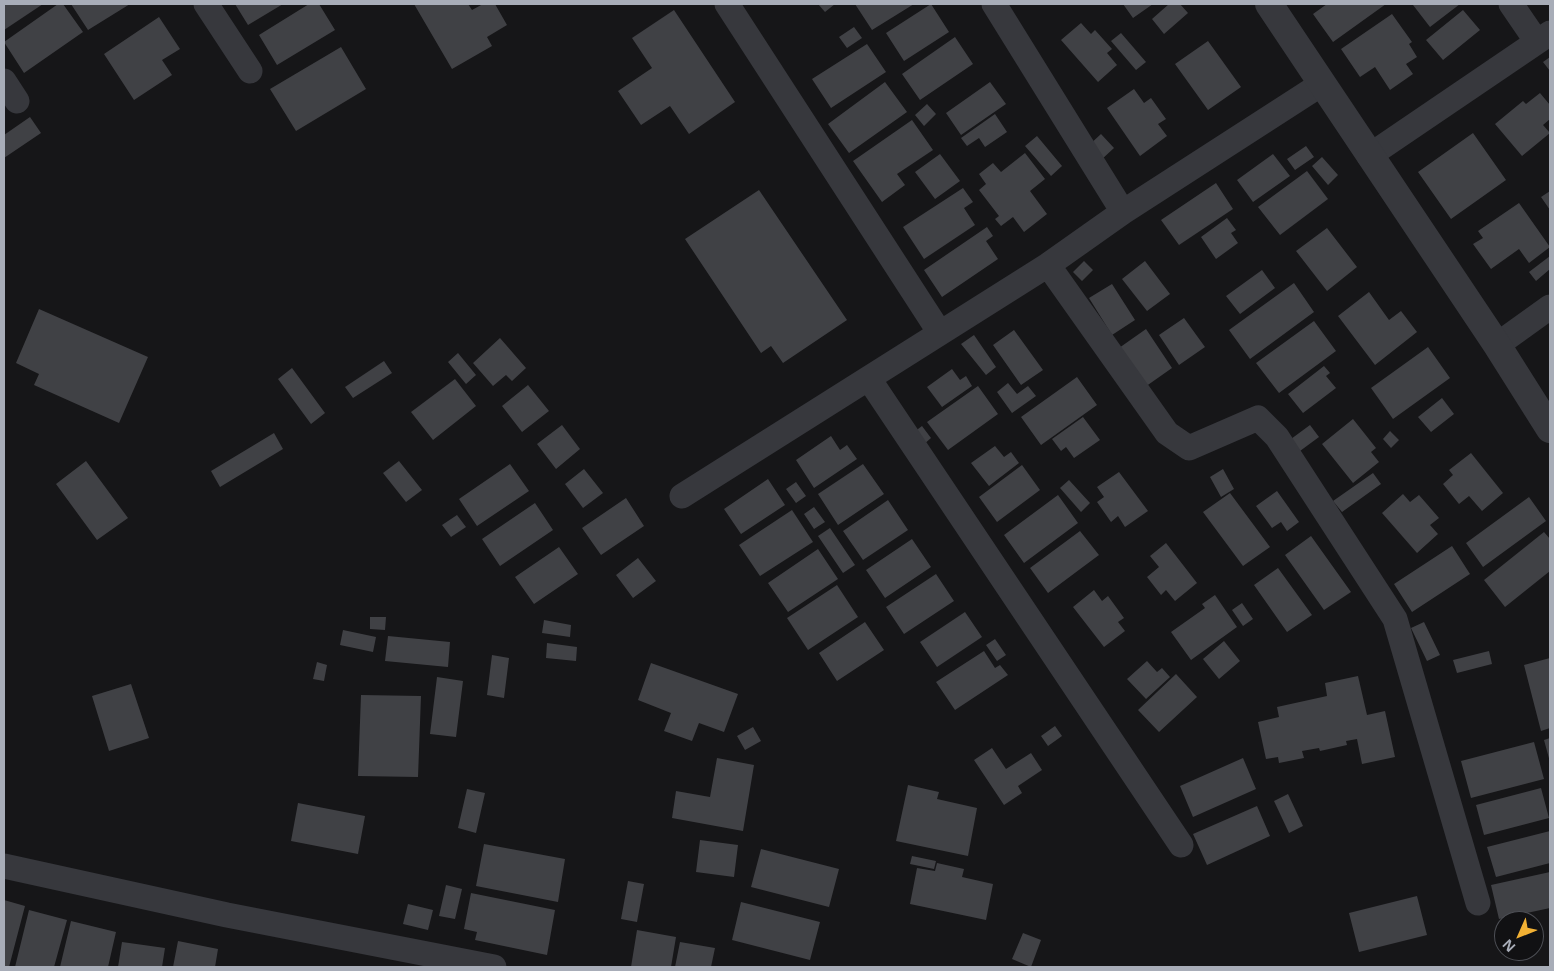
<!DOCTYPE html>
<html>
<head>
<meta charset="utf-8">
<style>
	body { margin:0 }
	#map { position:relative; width:1554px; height:971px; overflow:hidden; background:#161618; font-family:"Noto Sans",sans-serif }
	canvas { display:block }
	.frame { position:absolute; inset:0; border:5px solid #a8adb8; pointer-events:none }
	.north { position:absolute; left:1494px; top:911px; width:50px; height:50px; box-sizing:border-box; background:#111113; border:1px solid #4d4f55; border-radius:50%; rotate:226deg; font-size:14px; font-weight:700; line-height:20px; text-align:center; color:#a8adb8 }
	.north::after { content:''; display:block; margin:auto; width:18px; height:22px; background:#f2b134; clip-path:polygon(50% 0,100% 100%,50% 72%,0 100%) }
</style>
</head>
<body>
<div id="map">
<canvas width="1554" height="971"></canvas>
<div class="frame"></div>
<div class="north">N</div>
</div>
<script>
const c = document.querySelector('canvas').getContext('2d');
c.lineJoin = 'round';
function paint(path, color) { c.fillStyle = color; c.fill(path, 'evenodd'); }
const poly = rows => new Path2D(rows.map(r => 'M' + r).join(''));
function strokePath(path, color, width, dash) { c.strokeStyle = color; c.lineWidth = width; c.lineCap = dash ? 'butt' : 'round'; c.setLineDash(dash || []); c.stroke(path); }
paint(poly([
	[4,4,43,4,4,30],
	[58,4,63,4,83,32,24,73,4,42],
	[71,4,130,4,88,30],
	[235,4,283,4,248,25],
	[309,4,319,4,335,30,277,65,259,35],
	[414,4,468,4,472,10,483,4,495,4,507,25,487,37,492,46,452,69],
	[818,4,835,4,825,12],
	[855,4,914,4,872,30],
	[931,4,949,32,904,61,886,33],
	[1123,4,1153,4,1133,18],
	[1169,4,1180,4,1188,13,1164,34,1152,19],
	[1327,4,1386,4,1333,42,1313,14],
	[1414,4,1460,4,1430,27,1413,5],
	[674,10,735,102,689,134,670,106,641,125,618,91,652,68,632,38],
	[1463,10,1480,30,1443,60,1426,40],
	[1392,14,1412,42,1409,44,1417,57,1406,64,1413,74,1390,90,1375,67,1360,77,1341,49],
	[159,17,180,49,162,60,172,75,134,100,104,54],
	[1081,23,1091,34,1095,30,1112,49,1107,53,1117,65,1098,82,1061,40],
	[854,27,862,38,847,48,839,37],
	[1121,33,1146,62,1136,70,1111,41],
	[955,37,973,64,920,100,902,74],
	[1208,41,1241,87,1208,110,1175,64],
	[867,44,886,72,831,108,812,79],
	[341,47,366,89,296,131,270,89],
	[1550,57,1550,71,1543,62],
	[885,82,907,112,849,153,828,124],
	[990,82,1006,104,961,135,946,113],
	[1134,89,1144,103,1151,98,1166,119,1158,124,1167,136,1140,156,1107,108],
	[1540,93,1550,105,1550,119,1543,125,1550,133,1522,156,1495,124,1523,101,1526,104],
	[927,104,936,114,924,126,915,115],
	[995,114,1007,132,985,147,979,138,967,146,961,138],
	[30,117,41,133,4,158,4,135],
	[912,120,933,150,897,174,905,185,882,202,853,161],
	[1473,133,1506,180,1451,219,1418,172],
	[1101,134,1114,148,1101,160,1088,146],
	[1037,136,1062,166,1051,176,1025,146],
	[1306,146,1314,157,1295,170,1287,159],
	[1025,153,1045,179,1030,191,1047,214,1024,232,1013,217,1001,226,995,219,999,216,979,190,986,184,979,174,993,163,1001,172],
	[940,154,960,181,935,199,915,172],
	[1273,154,1290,176,1253,202,1237,180],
	[1322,157,1338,175,1328,185,1312,166],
	[1307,171,1328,199,1280,235,1258,207],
	[1216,183,1233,209,1179,245,1161,220],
	[963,188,973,202,964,208,975,225,924,259,903,227],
	[759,190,847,320,783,363,771,346,761,353,685,239],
	[1550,191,1550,210,1541,197],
	[1519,203,1550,247,1529,263,1519,249,1491,269,1473,244,1483,238,1478,231],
	[1227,218,1236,230,1231,233,1238,243,1216,259,1201,237],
	[987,227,993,236,986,241,998,259,942,297,924,270],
	[1327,228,1357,267,1327,291,1296,251],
	[1550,256,1550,269,1536,281,1529,272],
	[1084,261,1093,270,1082,281,1073,272],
	[1145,261,1170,294,1147,311,1122,279],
	[1262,270,1275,288,1240,314,1226,296],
	[1294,283,1314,312,1250,359,1229,330],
	[1112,284,1135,320,1112,335,1089,298],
	[1369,292,1389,320,1401,311,1417,332,1375,365,1338,316],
	[39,309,148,357,119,423,34,385,39,374,16,363],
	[1184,318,1205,347,1179,365,1159,335],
	[1314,321,1336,351,1279,393,1256,363],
	[1146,329,1172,368,1145,387,1119,348],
	[1014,330,1043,370,1021,385,993,345],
	[974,335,996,367,986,375,961,344],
	[500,338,526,368,512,381,506,375,493,386,473,363],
	[1428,347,1450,378,1393,419,1371,388],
	[458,353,476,375,466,384,448,362],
	[384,361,392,373,353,398,345,387],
	[1324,366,1330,373,1326,376,1336,388,1303,413,1288,394],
	[292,368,325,413,311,424,278,379],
	[952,369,960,380,966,376,972,386,942,407,927,387],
	[1077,377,1097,405,1041,445,1021,417],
	[455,379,476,406,433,440,411,412],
	[1008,383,1017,394,1028,386,1036,396,1012,413,997,392],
	[528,385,549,411,522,432,502,406],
	[978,386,998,414,948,450,927,422],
	[1442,398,1454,414,1431,432,1418,417],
	[1083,417,1100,440,1074,458,1066,447,1061,451,1052,439],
	[1353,419,1376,448,1371,452,1379,462,1353,483,1322,444],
	[562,425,580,449,556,469,537,444],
	[1310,425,1319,437,1300,451,1291,439],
	[922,426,931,438,923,445,914,432],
	[1390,431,1399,440,1391,448,1383,439],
	[274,433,283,449,220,487,211,471],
	[831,436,840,450,847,445,857,459,814,488,796,460],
	[995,446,1004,457,1011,452,1019,463,989,486,971,463],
	[1471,453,1503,493,1482,511,1469,496,1459,504,1443,484,1453,475,1449,470],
	[86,461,128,518,97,540,56,484],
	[399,461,422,490,406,502,383,473],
	[510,464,529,491,477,526,459,499],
	[863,464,884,494,838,525,818,494],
	[1022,465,1040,490,997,522,979,497],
	[584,469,603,493,583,508,565,484],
	[1223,469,1234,489,1221,497,1210,477],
	[1119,472,1148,511,1125,527,1118,516,1111,522,1097,502,1104,497,1097,487],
	[1373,473,1381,484,1342,512,1333,501],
	[768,479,785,505,741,534,724,509],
	[1069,480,1090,503,1081,512,1060,488],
	[796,482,806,496,796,503,786,489],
	[1277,491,1299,522,1287,531,1281,522,1272,528,1256,506],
	[1230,493,1270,547,1243,566,1203,512],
	[1403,494,1410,502,1419,495,1439,518,1430,525,1438,534,1417,553,1382,513],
	[1058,495,1078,523,1024,563,1004,535],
	[1529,497,1546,521,1483,567,1466,543],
	[626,498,644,526,601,555,582,528],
	[888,500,908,530,863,560,843,531],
	[535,503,553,530,500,566,482,539],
	[814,507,825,522,814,529,804,514],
	[792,510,813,542,760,576,739,545],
	[457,515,466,527,451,537,442,525],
	[830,528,855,565,843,573,818,536],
	[1080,531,1099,555,1048,593,1030,568],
	[1544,532,1550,539,1550,571,1505,607,1484,580],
	[1311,536,1351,592,1324,610,1285,555],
	[912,539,931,567,885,598,866,570],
	[1166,543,1197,583,1175,601,1166,590,1161,595,1147,577,1159,567,1150,556],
	[1452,546,1470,574,1412,612,1394,584],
	[559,547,578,574,534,604,515,577],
	[818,549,838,579,788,612,768,583],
	[638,558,656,581,633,598,616,575],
	[1278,568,1312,615,1287,632,1254,585],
	[936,574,954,601,904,634,886,607],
	[837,585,858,617,808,650,787,618],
	[1094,590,1102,601,1108,596,1124,618,1118,622,1125,631,1104,647,1073,607],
	[1215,595,1237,627,1191,660,1171,632,1205,608,1202,604],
	[1242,603,1253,619,1243,626,1232,610],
	[965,612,982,637,937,667,920,642],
	[370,617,386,617,385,630,370,629],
	[544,620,571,625,570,637,542,633],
	[865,622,884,650,837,681,819,653],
	[1424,622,1440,655,1427,661,1411,628],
	[343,630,376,637,373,652,340,645],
	[388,636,450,642,448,667,385,661],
	[995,639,1006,655,997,661,986,645],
	[1224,641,1240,661,1219,679,1203,659],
	[547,643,577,647,576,661,546,658],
	[984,651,995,668,1000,665,1008,675,955,710,936,682],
	[1489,651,1492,664,1457,673,1453,660],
	[492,655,509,658,504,698,487,695],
	[1550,658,1550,728,1541,731,1524,665],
	[1147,661,1157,672,1162,668,1170,677,1146,699,1127,679],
	[317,662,327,665,324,681,313,679],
	[651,663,738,694,724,732,699,723,692,741,664,731,671,713,638,700],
	[1176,674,1197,697,1159,732,1138,710],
	[1358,676,1367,715,1385,711,1395,757,1362,764,1357,739,1346,741,1347,745,1320,751,1319,748,1302,751,1304,758,1279,763,1278,757,1266,759,1258,722,1279,717,1277,707,1327,696,1325,683],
	[437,677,463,681,456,737,430,734],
	[131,684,149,738,109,751,92,696],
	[361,695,421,696,418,777,358,776],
	[1055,726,1062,736,1048,746,1041,736],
	[753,727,761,741,745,750,737,736],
	[1550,738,1550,762,1544,740],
	[1534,742,1544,779,1471,798,1461,761],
	[992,748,1006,769,1031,753,1042,770,1018,786,1022,793,1004,805,974,760],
	[717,758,754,765,743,831,672,818,676,791,710,797],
	[1243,758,1256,789,1193,817,1180,786],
	[908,785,939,792,937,799,977,808,968,856,896,841],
	[1541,788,1549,818,1484,835,1476,805],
	[467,789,485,793,476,833,458,828],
	[1288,794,1303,826,1289,833,1274,801],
	[298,803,365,816,358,854,291,841],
	[1257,806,1270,836,1207,865,1193,834],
	[1550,831,1550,863,1496,877,1487,847],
	[700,840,738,845,734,877,696,872],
	[484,844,565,859,558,902,476,886],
	[761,849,839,869,829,907,751,887],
	[912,856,936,861,934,869,910,864],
	[937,863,964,869,962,877,993,884,986,920,910,904,917,868,935,871],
	[1550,872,1550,908,1499,919,1491,885],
	[628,881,644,884,637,922,621,919],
	[446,885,462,889,455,919,439,916],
	[471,893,555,910,547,955,475,940,477,932,464,929],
	[1417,896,1427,935,1359,952,1349,913],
	[4,900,25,906,9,967,4,967],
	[741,902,820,922,810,960,732,940],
	[408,904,433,910,428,930,403,924],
	[29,910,67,920,54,967,15,967],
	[71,921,116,932,108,967,60,967],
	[637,930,676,937,671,967,631,967],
	[1023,933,1041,940,1031,967,1012,959],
	[178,941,218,949,215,967,173,967],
	[122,942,165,948,162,967,118,967],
	[680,942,715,948,711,967,675,967]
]), '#404145');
strokePath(poly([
	[206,4,250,71],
	[727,4,940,333],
	[994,4,1123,212],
	[1511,4,1537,42],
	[4,81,17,101],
	[1369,156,1550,33],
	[1048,265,1167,433,1189,448,1258,418,1277,437,1395,619,1478,903],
	[1497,345,1550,307],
	[869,379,1181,845],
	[682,496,1048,265,1123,212,1323,83],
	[4,866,227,915,494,967]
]), '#37383d', 25);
strokePath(poly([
	[1269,4,1497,345,1550,429]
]), '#37383d', 28);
</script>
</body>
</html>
